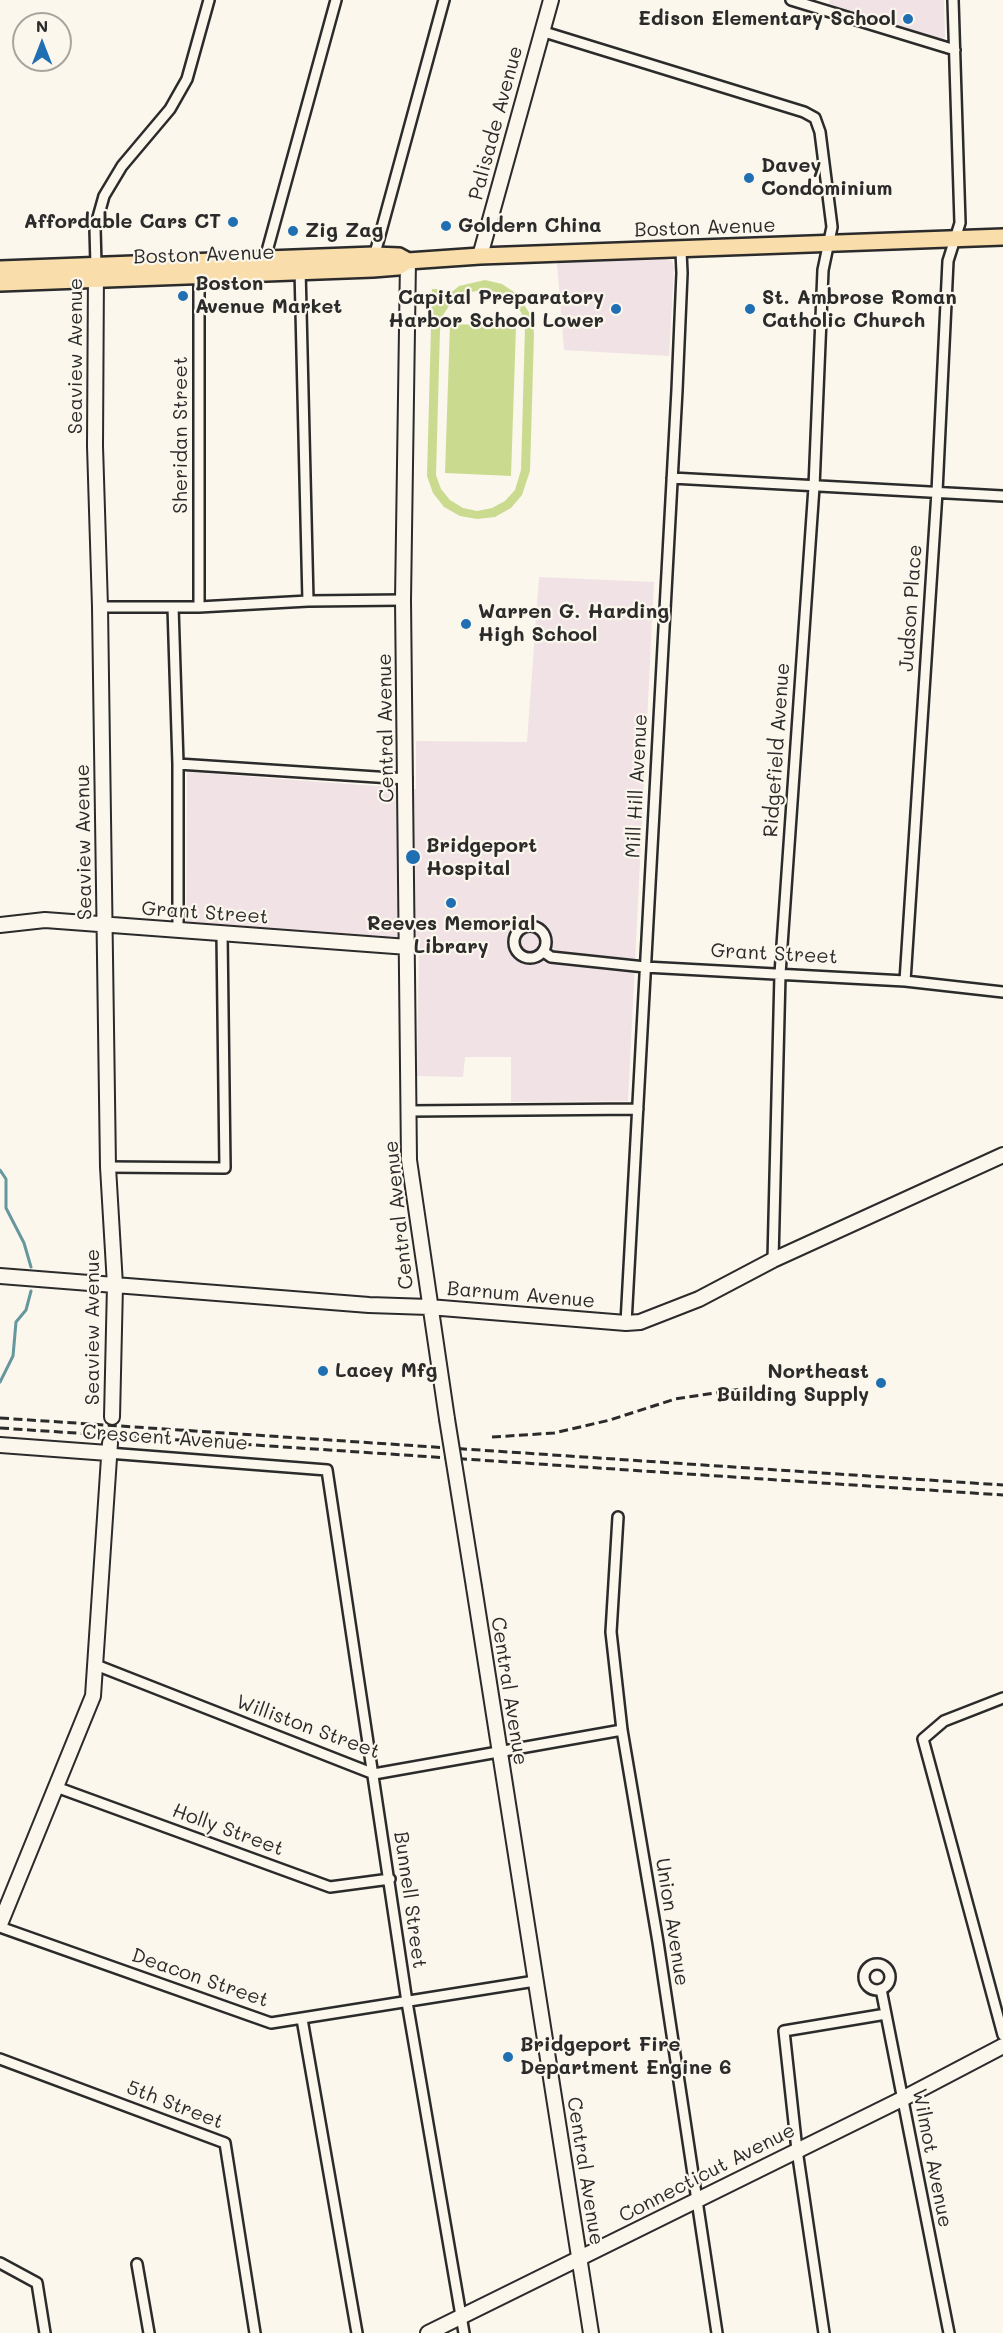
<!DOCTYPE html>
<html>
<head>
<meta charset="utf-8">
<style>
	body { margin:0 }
	#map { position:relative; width:1003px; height:2333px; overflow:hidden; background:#fbf7ec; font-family:Mali,sans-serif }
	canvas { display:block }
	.north { position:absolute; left:12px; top:12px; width:60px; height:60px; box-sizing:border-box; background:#fbf7ec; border:2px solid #a8a59f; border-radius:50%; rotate:0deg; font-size:16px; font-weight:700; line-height:24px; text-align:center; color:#2b2b2b }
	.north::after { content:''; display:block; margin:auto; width:21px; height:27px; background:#1f6fb2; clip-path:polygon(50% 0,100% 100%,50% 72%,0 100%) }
</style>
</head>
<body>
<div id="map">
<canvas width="1003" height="2333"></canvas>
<div class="north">N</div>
</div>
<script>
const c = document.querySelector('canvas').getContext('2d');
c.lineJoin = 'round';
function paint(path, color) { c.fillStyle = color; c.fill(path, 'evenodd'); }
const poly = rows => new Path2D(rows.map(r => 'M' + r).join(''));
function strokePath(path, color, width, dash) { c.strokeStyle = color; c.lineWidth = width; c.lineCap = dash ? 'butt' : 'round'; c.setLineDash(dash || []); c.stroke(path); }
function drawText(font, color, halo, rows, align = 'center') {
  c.font = font + ' Mali,sans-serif'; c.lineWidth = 4.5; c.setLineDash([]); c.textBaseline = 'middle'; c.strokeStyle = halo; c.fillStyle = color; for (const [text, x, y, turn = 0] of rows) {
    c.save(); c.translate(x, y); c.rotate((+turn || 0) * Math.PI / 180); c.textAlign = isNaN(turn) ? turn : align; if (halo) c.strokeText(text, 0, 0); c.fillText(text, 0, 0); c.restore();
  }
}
paint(poly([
	[830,0,944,0,945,37,942,41,936,40,828,6],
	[665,259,672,261,674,268,669,356,564,350,557,263],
	[539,577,654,582,628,1101,511,1102,511,1057,465,1057,463,1077,417,1076,419,942,186,926,187,772,416,789,416,741,527,742]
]), '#f1e2e5');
paint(poly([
	[485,280,502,284,517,294,532,317,534,334,530,471,522,495,511,508,495,517,477,519,460,516,444,507,433,493,427,476,432,289,441,289,441,301,459,286],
	[485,289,499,293,512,301,521,312,525,327,521,470,515,490,505,501,492,508,477,511,463,508,450,500,441,489,436,475,440,330,443,315,451,303,463,294],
	[450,324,516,326,511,476,445,473]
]), '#cadb90');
strokePath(poly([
	[0,1170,6,1179,6,1208,24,1243,31,1267],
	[0,1382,13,1356,16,1322,26,1310,31,1291]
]), '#66969e', 3);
strokePath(poly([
	[110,1443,112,1417]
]), '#d1cec5', 14, [14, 7]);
const street = poly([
	[791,0,955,50],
	[541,31,804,112,815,118,820,132,832,227,823,270,814,487,780,974,773,1260],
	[374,257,444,0],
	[264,262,336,0],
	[96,266,95,228,104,196,122,166,170,109,187,79,209,0],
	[300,269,308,601],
	[199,271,199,607],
	[672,478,1003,496],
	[100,607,199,607,308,601,403,600],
	[173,607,178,764,178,930],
	[178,764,407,779],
	'514 942a16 16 0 1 1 32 0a16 16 0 1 1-32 0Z',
	[544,952,551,957,645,967,905,981,1003,992],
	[905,981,937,492,948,261,960,223,953,0],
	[409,1111,638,1109],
	[108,1167,225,1168,222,934],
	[626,1323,677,390,682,273,681,251],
	[108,1453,327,1470,407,2002,464,2333],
	[618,1517,611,1632,622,1730,658,1942,717,2333],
	[96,1665,374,1774,622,1730],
	[1003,1698,944,1721,923,1739,1003,2035],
	[56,1787,330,1887,390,1879],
	[0,1927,271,2023,535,1981],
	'864 1977a13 13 0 1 1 26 0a13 13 0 1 1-26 0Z',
	[881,1989,949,2333],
	[302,2019,357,2333],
	[0,2059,225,2143,255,2333],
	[0,2263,37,2283,45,2333],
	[137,2264,149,2333],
	[824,2333,797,2150,784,2031,886,2014]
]);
const secondary = poly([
	[480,256,551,0],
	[408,261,403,600,409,1160,447,1419],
	[96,269,95,446,100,607,108,1167,115,1285,112,1417],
	[0,925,45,920,408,947],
	[0,1276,369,1305,429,1307,626,1323,640,1322,699,1299,773,1260,1003,1155],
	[0,1445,108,1453],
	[474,1587,591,2333],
	[0,1924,93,1696,110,1443],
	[428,2333,902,2099,1003,2046]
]);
const primary = poly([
	[0,269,374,255,399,256,408,261],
	[0,283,373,269,398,267,408,261,480,256,1003,237]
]);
strokePath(street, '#2b2b2b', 14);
strokePath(secondary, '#2b2b2b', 18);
strokePath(primary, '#2b2b2b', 20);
strokePath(street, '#fbf7ec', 9);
strokePath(secondary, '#fbf7ec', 14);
strokePath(primary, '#f9deab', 15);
strokePath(poly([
	[0,1418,1003,1485],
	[0,1428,1003,1495],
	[492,1437,554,1433,610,1420,675,1399,748,1388]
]), '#2b2b2b', 3, [9, 4.5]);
const secondaryBridge = poly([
	[447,1419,474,1587]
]);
strokePath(secondaryBridge, '#2b2b2b', 18, []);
strokePath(secondaryBridge, '#fbf7ec', 14);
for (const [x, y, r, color] of [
	[908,19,6,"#1f6fb2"],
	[749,178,6,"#1f6fb2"],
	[233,222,6,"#1f6fb2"],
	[446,226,6,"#1f6fb2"],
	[293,231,6,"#1f6fb2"],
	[183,296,6,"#1f6fb2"],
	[616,309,6,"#1f6fb2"],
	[750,309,6,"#1f6fb2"],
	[466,624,6,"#1f6fb2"],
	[413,857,8,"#1f6fb2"],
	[451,903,6,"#1f6fb2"],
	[323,1371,6,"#1f6fb2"],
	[881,1383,6,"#1f6fb2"],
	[508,2057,6,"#1f6fb2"]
]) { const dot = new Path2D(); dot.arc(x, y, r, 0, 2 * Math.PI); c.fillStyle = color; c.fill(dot); strokePath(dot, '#fbf7ec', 2); }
drawText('bold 20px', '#2b2b2b', '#fbf7ec', [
	["Edison Elementary School",896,19,"right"],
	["Davey",761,166],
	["Condominium",761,189],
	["Affordable Cars CT",221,222,"right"],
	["Goldern China",458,226],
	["Zig Zag",305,231],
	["Boston",195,284],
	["Avenue Market",195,307],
	["Capital Preparatory",604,298,"right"],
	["Harbor School Lower",604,321,"right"],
	["St. Ambrose Roman",762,298],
	["Catholic Church",762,321],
	["Warren G. Harding",478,612],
	["High School",478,635],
	["Bridgeport",426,846],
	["Hospital",426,869],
	["Reeves Memorial",451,924,"center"],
	["Library",451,947,"center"],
	["Lacey Mfg",335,1371],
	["Northeast",869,1372,"right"],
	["Building Supply",869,1395,"right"],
	["Bridgeport Fire",520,2045],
	["Department Engine 6",520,2068]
], 'left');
drawText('20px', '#2b2b2b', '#fbf7ec', [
	["Palisade Avenue",496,123,-75],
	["Boston Avenue",705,228,-2],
	["Boston Avenue",204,255,-2],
	["Seaview Avenue",76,356,-90],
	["Sheridan Street",181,435,-90],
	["Judson Place",911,608,-86],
	["Central Avenue",386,728,-91],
	["Ridgefield Avenue",777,750,-86],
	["Mill Hill Avenue",637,786,-87],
	["Seaview Avenue",84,842,-91],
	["Grant Street",205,913,4],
	["Grant Street",774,954,3],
	["Central Avenue",399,1215,-96],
	["Barnum Avenue",521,1295,5],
	["Seaview Avenue",93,1327,-90],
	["Crescent Avenue",165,1438,4],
	["Central Avenue",509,1691,81],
	["Williston Street",308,1727,20],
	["Holly Street",228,1830,20],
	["Bunnell Street",410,1900,82],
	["Union Avenue",672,1922,81],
	["Deacon Street",200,1978,19],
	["5th Street",175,2105,21],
	["Wilmot Avenue",932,2158,79],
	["Central Avenue",585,2171,81],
	["Connecticut Avenue",707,2173,-27]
]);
</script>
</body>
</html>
